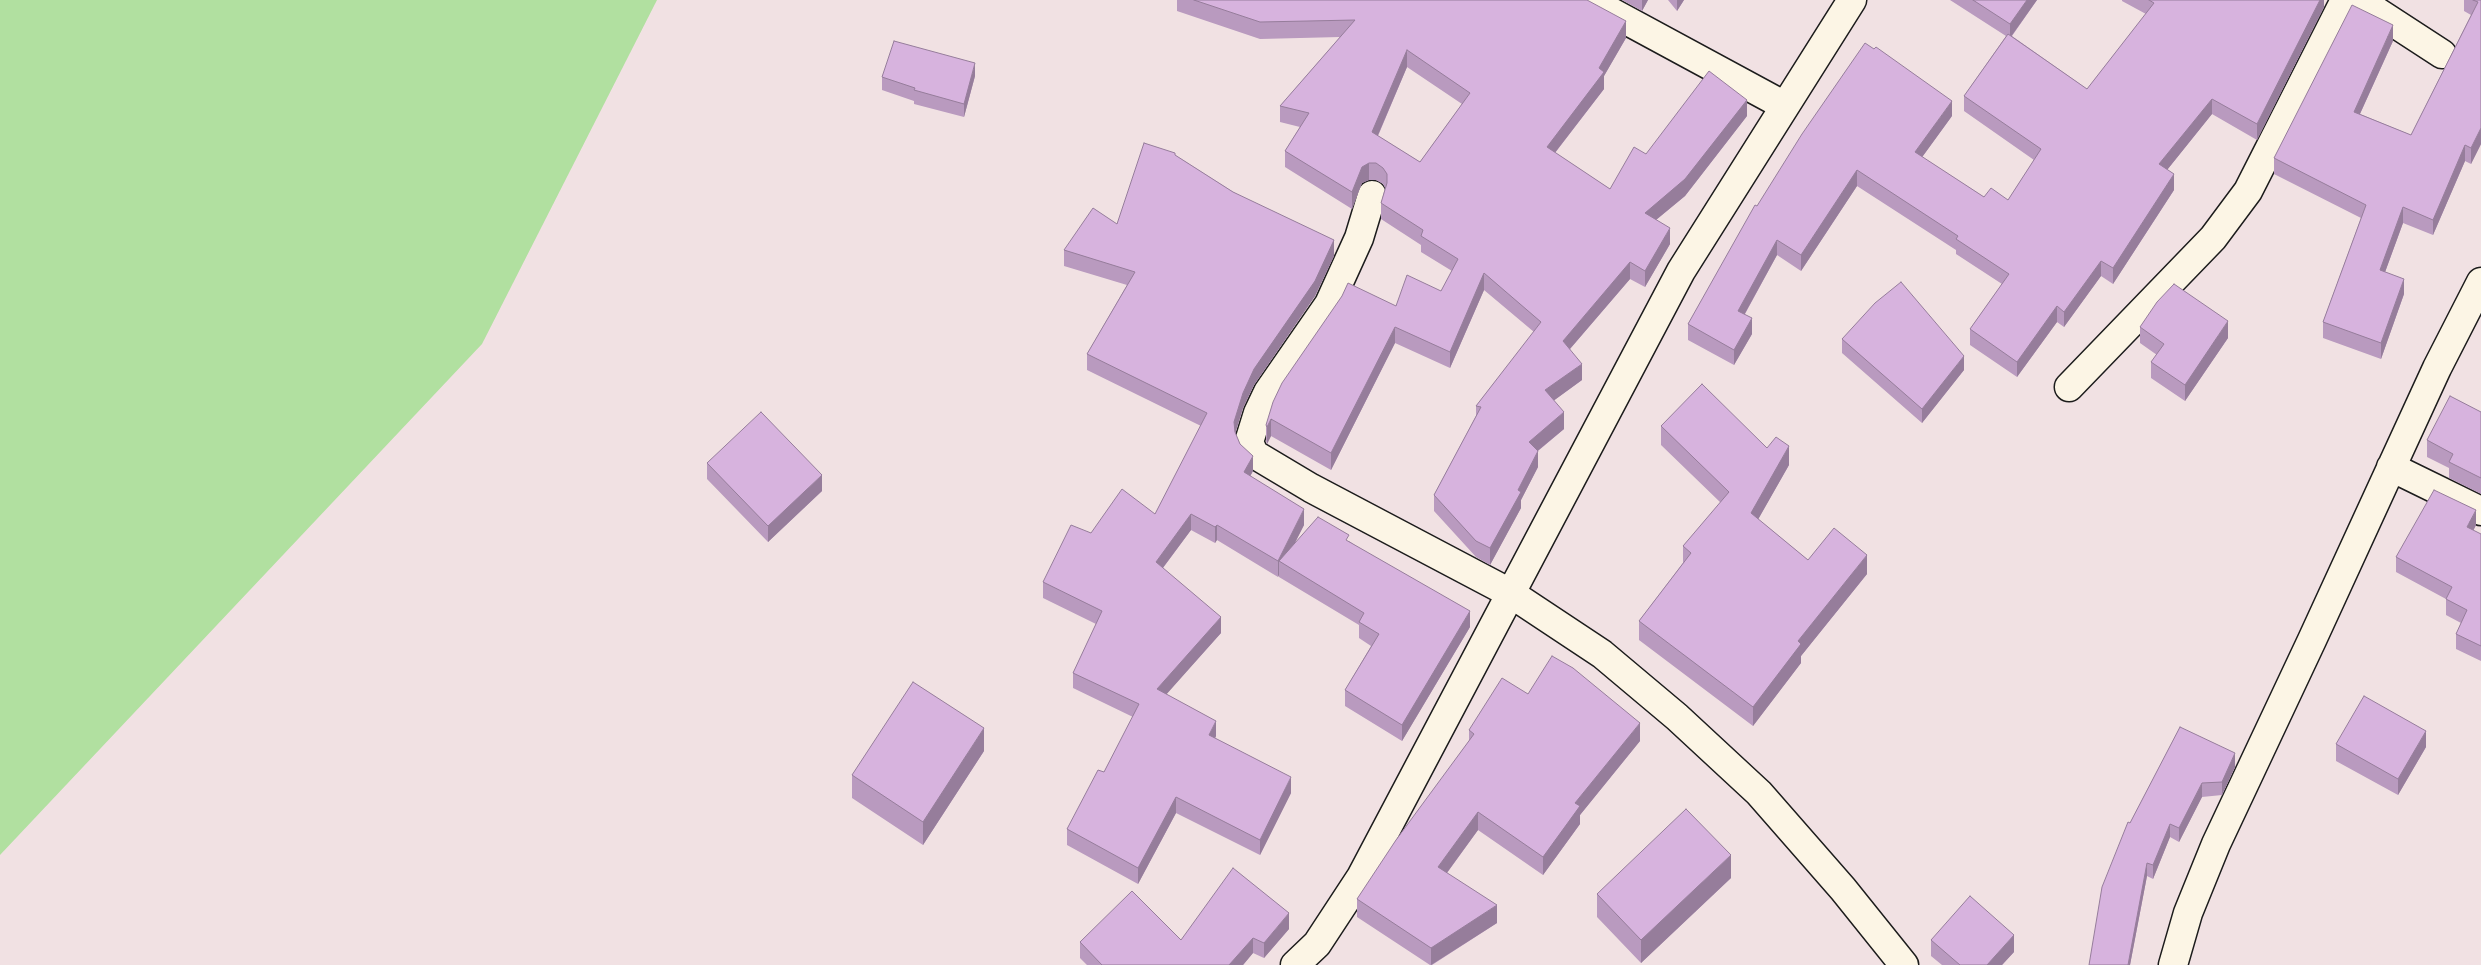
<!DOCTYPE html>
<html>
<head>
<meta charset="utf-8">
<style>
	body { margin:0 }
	canvas { display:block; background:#f1e1e3 }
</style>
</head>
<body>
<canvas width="2481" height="965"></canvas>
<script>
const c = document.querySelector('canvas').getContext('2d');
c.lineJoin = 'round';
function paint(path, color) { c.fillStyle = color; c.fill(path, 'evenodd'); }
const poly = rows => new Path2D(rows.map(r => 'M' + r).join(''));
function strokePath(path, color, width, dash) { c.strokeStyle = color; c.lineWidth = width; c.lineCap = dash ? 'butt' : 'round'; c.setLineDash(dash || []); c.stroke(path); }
paint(poly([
	[0,0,657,0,482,344,0,855]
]), '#b1e0a0');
const street = poly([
	[1589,0,1785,106],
	[2359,0,2442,54],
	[1372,195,1359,238,1329,304,1268,392,1258,413,1249,442,1254,454,1311,488,1510,593,1602,654,1677,717,1759,793,1843,889,1904,965],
	[2069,387,2213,238,2248,191,2345,0],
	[2391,467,2481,511],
	[1295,965,1317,944,1361,877,1681,271,1852,0],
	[2173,965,2188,913,2216,844,2312,640,2437,368,2481,282]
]);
strokePath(street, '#1c1c1c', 31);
strokePath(street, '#fcf5e5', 28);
paint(poly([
	[1177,0,1587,0,1626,38,1604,76,1604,89,1555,153,1610,189,1646,154,1747,116,1685,196,1656,220,1670,244,1645,287,1630,279,1570,349,1582,380,1553,401,1564,429,1538,451,1538,467,1521,500,1521,508,1490,565,1476,557,1434,511,1434,495,1476,416,1476,406,1534,332,1484,290,1450,368,1395,343,1331,470,1271,436,1267,444,1266,441,1266,425,1396,306,1441,291,1452,271,1421,252,1421,245,1381,219,1381,203,1385,188,1383,184,1376,180,1369,180,1362,183,1352,209,1285,167,1285,151,1300,127,1280,122,1280,106,1340,37,1260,39,1177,11],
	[1407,67,1462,104,1420,162,1378,136],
	[1622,0,1648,0,1642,11],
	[1668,0,1684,0,1677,11],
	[1950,0,2037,0,2012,36,2087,89,2146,14,2122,1,2122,0,2324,0,2324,7,2257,140,2212,114,2167,170,2174,190,2113,284,2101,276,2064,327,2057,322,2017,377,1970,345,1970,329,2002,284,1956,254,1956,250,1857,186,1801,271,1777,255,1745,314,1752,334,1734,365,1688,340,1688,324,1757,206,1952,116,1922,157,1984,197,2008,200,2034,160,1964,111,1964,96,2006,36],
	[2464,0,2481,0,2481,144,2471,164,2465,161,2433,235,2403,223,2385,272,2404,294,2381,359,2323,338,2323,322,2361,218,2274,174,2274,158,2393,41,2360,114,2411,135,2471,15,2464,11],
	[975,76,964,117,914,104,914,101,882,90,882,77],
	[1175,155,1334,256,1315,296,1254,385,1243,408,1235,434,1253,471,1250,476,1304,525,1295,543,1349,541,1470,627,1402,741,1345,706,1345,690,1371,646,1359,638,1359,625,1279,577,1279,575,1278,577,1217,540,1215,543,1191,530,1163,568,1221,633,1166,694,1216,736,1215,738,1291,793,1260,855,1176,813,1138,884,1067,845,1067,829,1104,772,1133,717,1073,688,1073,673,1096,624,1043,598,1043,582,1091,533,1155,514,1201,426,1087,370,1087,354,1127,285,1064,266,1064,250,1117,224],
	[2140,327,2228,338,2185,401,2151,378,2151,362,2157,355,2140,343],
	[1842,339,1964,370,1922,423,1842,353],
	[2481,412,2481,494,2449,478,2449,468,2427,457,2427,440],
	[1661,426,1767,448,1789,465,1758,519,1808,560,1867,574,1801,656,1801,663,1753,726,1639,640,1639,621,1683,563,1683,546,1721,503,1661,445],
	[707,463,822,491,768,542,707,479],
	[2476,525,2473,531,2481,534,2481,661,2456,649,2456,634,2461,623,2446,615,2446,599,2396,572,2396,557],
	[1528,694,1640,741,1580,815,1580,824,1543,875,1478,830,1447,873,1497,923,1432,965,1430,965,1357,917,1357,899,1469,741,1469,730],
	[2180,727,2235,767,2222,795,2202,797,2179,842,2170,837,2153,879,2147,876,2130,965,2089,965,2130,823],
	[2336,744,2426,747,2398,795,2336,761],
	[984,751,923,845,852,798,852,775],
	[1731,878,1641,963,1597,917,1597,894],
	[1289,929,1264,958,1253,953,1243,965,1087,965,1080,958,1080,942,1181,940],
	[1931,940,2014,952,2002,965,1942,965,1931,956]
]), '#b99abf');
paint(poly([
	[1642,0,1648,0,1642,11],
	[1677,0,1684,0,1677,11],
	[2027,0,2037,0,2010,38,2010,24],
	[2320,0,2324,0,2324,7,2257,140,2257,124],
	[1626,21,1626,38,1604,76,1604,89,1547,163,1547,147,1599,68],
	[2393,25,2393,41,2354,127,2354,112],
	[1407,50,1407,67,1372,149,1372,132],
	[975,63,975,76,964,117,964,104],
	[2212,99,2212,114,2159,180,2159,164],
	[1747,100,1747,116,1685,196,1645,229,1645,213],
	[1952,101,1952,116,1915,167,1915,152],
	[2481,128,2481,144,2471,164,2471,148],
	[2465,145,2465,161,2433,235,2433,220],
	[1369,163,1369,180,1362,183,1352,209,1352,192,1362,167],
	[1857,170,1857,186,1801,271,1801,255],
	[2174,174,2174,190,2113,284,2113,268],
	[2403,207,2403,223,2380,286,2380,270],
	[1670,228,1670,244,1645,287,1645,271],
	[1334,240,1334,256,1315,296,1254,385,1243,408,1234,437,1234,422,1243,393,1254,369],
	[1777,240,1777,255,1738,326,1738,311],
	[2101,261,2101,276,2064,327,2064,312],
	[1630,262,1630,279,1563,357,1563,341],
	[1484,273,1484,290,1450,368,1450,352],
	[2404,279,2404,294,2381,359,2381,343],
	[2057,306,2057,322,2017,377,2017,362],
	[1752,318,1752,334,1734,365,1734,350],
	[2228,321,2228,338,2185,401,2185,385],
	[1395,327,1395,343,1331,470,1331,453],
	[1964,356,1964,370,1922,423,1922,409],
	[1582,364,1582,380,1545,407,1545,390],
	[1564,412,1564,429,1529,458,1529,442],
	[1271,419,1271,436,1267,444,1267,427],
	[1789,446,1789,465,1751,532,1751,513],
	[1538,451,1538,467,1521,500,1521,508,1490,565,1490,548,1518,490],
	[1253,456,1253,471,1244,488,1244,472],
	[822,475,822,491,768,542,768,526],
	[1304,509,1304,525,1284,564,1279,561,1279,575,1278,577,1278,561],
	[2476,510,2476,525,2467,543,2467,527],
	[1191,514,1191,530,1156,577,1156,562],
	[1217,525,1217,540,1215,543,1215,527],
	[1867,555,1867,574,1801,656,1801,663,1753,726,1753,707,1798,641],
	[1470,611,1470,627,1402,741,1402,725],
	[1221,617,1221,633,1157,705,1157,689],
	[1216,721,1216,736,1209,751,1209,735],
	[1640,723,1640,741,1580,815,1580,824,1543,875,1543,857,1575,803],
	[984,728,984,751,923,845,923,822],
	[2426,731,2426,747,2398,795,2398,779],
	[2235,753,2235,767,2222,795,2222,782],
	[1291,777,1291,793,1260,855,1260,840],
	[2202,783,2202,797,2179,842,2179,828],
	[1176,797,1176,813,1138,884,1138,868],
	[1478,812,1478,830,1438,885,1438,867],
	[2170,824,2170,837,2153,879,2153,865],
	[1731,855,1731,878,1641,963,1641,940],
	[2147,863,2147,876,2130,965,2128,965],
	[1497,905,1497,923,1431,965,1431,948],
	[1289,913,1289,929,1264,958,1264,943],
	[2014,935,2014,952,2002,965,1987,965],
	[1253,938,1253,953,1243,965,1229,965]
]), '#967d9b');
const building = poly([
	[1194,0,1587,0,1626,21,1599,68,1604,72,1547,147,1610,189,1634,147,1646,154,1709,71,1747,100,1685,179,1645,213,1670,228,1645,271,1630,262,1563,341,1582,364,1545,390,1564,412,1529,442,1538,451,1518,490,1521,492,1490,548,1476,541,1434,495,1481,407,1476,406,1541,322,1484,273,1450,352,1395,327,1331,453,1271,419,1267,427,1266,425,1273,402,1282,383,1342,296,1348,283,1396,306,1407,275,1441,291,1458,259,1421,236,1423,230,1381,203,1387,183,1387,174,1383,168,1376,163,1369,163,1362,167,1352,192,1285,151,1309,113,1280,106,1355,20,1260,22,1194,0],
	[1407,50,1470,93,1420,162,1372,132,1407,50],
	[1973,0,2027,0,2010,24,1973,0],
	[2149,0,2320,0,2257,124,2212,99,2159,164,2174,174,2113,268,2101,261,2064,312,2057,306,2017,362,1970,329,2009,274,1956,239,1958,236,1857,170,1801,255,1777,240,1738,311,1752,318,1734,350,1688,324,1755,205,1757,206,1802,134,1865,43,1874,49,1876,47,1952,101,1915,152,1984,197,1991,188,2008,200,2041,149,1964,96,2008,34,2087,89,2154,3,2149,0],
	[2473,0,2481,0,2481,128,2471,148,2465,145,2433,220,2403,207,2380,270,2404,279,2381,343,2323,322,2366,205,2274,158,2352,5,2393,25,2354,112,2411,135,2478,2,2473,0],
	[894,41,975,63,964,104,914,90,915,88,882,77,894,41],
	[1144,143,1175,153,1175,155,1233,192,1334,240,1315,281,1254,369,1243,393,1234,422,1235,432,1240,444,1253,456,1244,472,1304,509,1278,561,1217,525,1215,527,1191,514,1156,562,1221,617,1157,689,1216,721,1209,735,1291,777,1260,840,1176,797,1138,868,1067,829,1098,770,1104,772,1139,704,1073,673,1102,611,1043,582,1071,525,1091,533,1122,489,1155,514,1207,413,1087,354,1135,272,1064,250,1093,208,1117,224,1144,143],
	[1901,282,1964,356,1922,409,1842,339,1875,303,1901,282],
	[2174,284,2228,321,2185,385,2151,362,2164,344,2140,327,2157,302,2174,284],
	[1702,384,1767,448,1776,437,1789,446,1751,513,1808,560,1834,528,1867,555,1798,641,1801,644,1753,707,1639,621,1691,553,1683,546,1729,492,1661,426,1702,384],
	[2450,396,2481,412,2481,478,2449,462,2453,454,2427,440,2450,396],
	[761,412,822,475,768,526,707,463,761,412],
	[2434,490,2476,510,2467,527,2481,534,2481,646,2456,634,2467,610,2446,599,2452,587,2396,557,2434,490],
	[1318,517,1349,535,1346,540,1470,611,1402,725,1345,690,1379,634,1359,622,1364,613,1279,561,1318,517],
	[1552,656,1573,668,1640,723,1575,803,1580,806,1543,857,1478,812,1438,867,1497,905,1431,948,1357,899,1396,840,1474,734,1469,730,1502,678,1528,694,1552,656],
	[913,682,984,728,923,822,852,775,913,682],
	[2364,696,2426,731,2398,779,2336,744,2364,696],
	[2180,727,2235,753,2222,782,2202,783,2179,828,2170,824,2153,865,2147,863,2128,965,2089,965,2102,887,2128,822,2130,823,2180,727],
	[1686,809,1731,855,1641,940,1597,894,1686,809],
	[1233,868,1289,913,1264,943,1253,938,1229,965,1102,965,1080,942,1132,891,1181,940,1233,868],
	[1970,896,2014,935,1987,965,1960,965,1931,940,1970,896]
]);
paint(building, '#d7b3de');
strokePath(building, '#967d9b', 1);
</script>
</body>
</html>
